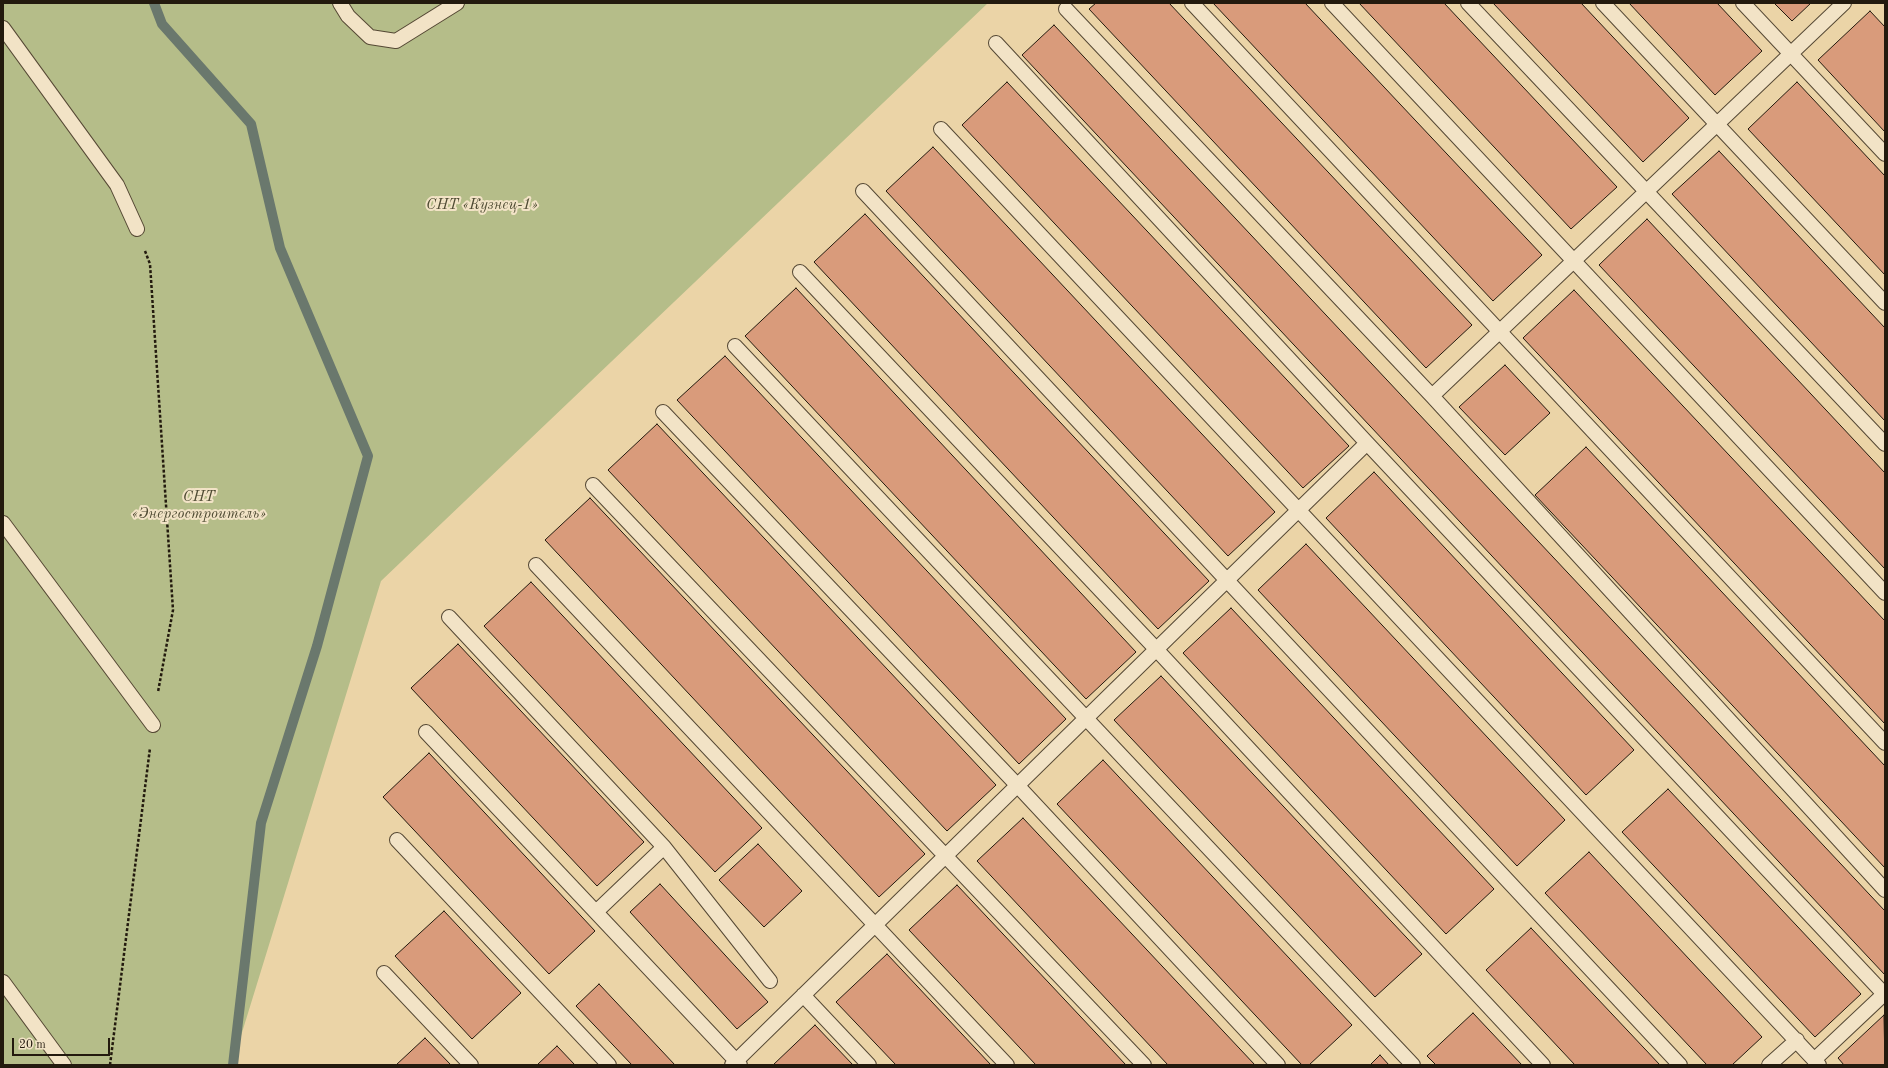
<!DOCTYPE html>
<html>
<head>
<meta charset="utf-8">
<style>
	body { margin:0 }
	#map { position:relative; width:1888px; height:1068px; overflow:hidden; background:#ebd4a7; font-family:"Old Standard TT",serif }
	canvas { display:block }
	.frame { position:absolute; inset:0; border:4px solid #231a0e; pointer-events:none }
	.scale { position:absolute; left:12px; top:1038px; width:98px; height:18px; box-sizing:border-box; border:2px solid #231a0e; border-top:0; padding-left:5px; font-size:12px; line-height:14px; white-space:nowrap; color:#231a0e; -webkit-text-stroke:3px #f2e3c6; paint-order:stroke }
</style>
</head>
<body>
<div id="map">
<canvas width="1888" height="1068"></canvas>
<div class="frame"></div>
<div class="scale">20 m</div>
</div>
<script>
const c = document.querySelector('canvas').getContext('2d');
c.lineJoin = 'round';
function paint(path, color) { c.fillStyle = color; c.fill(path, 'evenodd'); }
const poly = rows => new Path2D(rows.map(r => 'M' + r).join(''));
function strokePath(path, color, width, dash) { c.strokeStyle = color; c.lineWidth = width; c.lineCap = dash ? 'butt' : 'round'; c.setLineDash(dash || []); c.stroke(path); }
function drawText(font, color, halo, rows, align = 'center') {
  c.font = font + ' "Old Standard TT",serif'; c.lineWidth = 4; c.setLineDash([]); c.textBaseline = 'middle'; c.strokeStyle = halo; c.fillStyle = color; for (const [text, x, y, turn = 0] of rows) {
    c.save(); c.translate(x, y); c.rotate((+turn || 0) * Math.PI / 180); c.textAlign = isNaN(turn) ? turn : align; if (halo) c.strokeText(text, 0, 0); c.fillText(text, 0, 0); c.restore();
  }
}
paint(poly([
	[3,3,988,3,381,581,232,1065,3,1065]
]), '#b5bd89');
strokePath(poly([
	[154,3,162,24,251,124,280,248,368,456,317,646,261,823,233,1065]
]), '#6a786d', 10);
const building = poly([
	[1096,3,1169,3,1472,325,1426,368,1089,9,1096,3],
	[1213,3,1305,3,1542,255,1493,301,1213,3],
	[1359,3,1444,3,1617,187,1571,229,1359,3],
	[1493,3,1581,3,1689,118,1643,162,1493,3],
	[1629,3,1717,3,1762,51,1715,95,1629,3],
	[1774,3,1811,3,1792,21,1774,3],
	[1870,11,1885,27,1885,132,1818,60,1870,11],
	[1054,25,1885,911,1885,975,1022,55,1054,25],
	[1007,82,1349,446,1303,488,962,125,1007,82],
	[1797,82,1885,176,1885,275,1748,129,1797,82],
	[933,147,1275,512,1228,556,886,191,933,147],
	[1719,151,1885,328,1885,421,1672,194,1719,151],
	[865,214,1209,581,1158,629,814,262,865,214],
	[1647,219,1885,473,1885,569,1599,265,1647,219],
	[796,288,1136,652,1086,699,745,336,796,288],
	[1574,290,1885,621,1885,724,1523,338,1574,290],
	[725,356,1066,719,1019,764,677,400,725,356],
	[1505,365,1550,413,1505,455,1459,407,1505,365],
	[657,424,996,785,947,831,608,470,657,424],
	[1586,447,1885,766,1885,868,1535,495,1586,447],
	[1374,472,1634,750,1586,795,1326,518,1374,472],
	[590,498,925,854,879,897,545,540,590,498],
	[1306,544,1565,820,1517,866,1258,590,1306,544],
	[531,582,762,828,715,872,484,626,531,582],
	[1231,608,1494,889,1446,934,1183,653,1231,608],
	[458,644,644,842,597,886,411,688,458,644],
	[1161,676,1422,954,1375,997,1114,720,1161,676],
	[429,753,595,931,549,974,383,797,429,753],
	[1103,760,1352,1025,1309,1065,1302,1065,1057,804,1103,760],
	[1668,789,1861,994,1815,1037,1622,832,1668,789],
	[1023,818,1255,1065,1168,1065,977,861,1023,818],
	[758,844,802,891,764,927,719,880,758,844],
	[1589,852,1762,1037,1732,1065,1707,1065,1545,893,1589,852],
	[660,884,768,1002,737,1029,630,912,660,884],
	[957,885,1126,1065,1036,1065,909,930,957,885],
	[444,911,521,993,472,1039,395,956,444,911],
	[1531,928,1660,1065,1575,1065,1486,970,1531,928],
	[887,954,991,1065,896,1065,836,1002,887,954],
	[599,984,675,1065,632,1065,576,1006,599,984],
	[1473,1013,1522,1065,1436,1065,1427,1056,1473,1013],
	[1884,1015,1885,1065,1844,1065,1838,1058,1884,1015],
	[815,1025,853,1065,773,1065,815,1025],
	[425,1038,451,1065,396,1065,425,1038],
	[557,1046,575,1065,537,1065,557,1046],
	[1380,1055,1389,1065,1370,1065,1380,1055]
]);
paint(building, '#d99b7b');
strokePath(building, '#231a0e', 1);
const service = poly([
	[340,3,348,16,370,37,396,41,457,3],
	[1192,3,1885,743],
	[1332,3,1885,593],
	[1468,3,1885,444],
	[1603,3,1885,303],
	[1743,3,1885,154],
	[1066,9,1432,396,1885,890],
	[3,28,117,185,137,229],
	[996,43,1367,443,1885,995],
	[941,129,1819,1065],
	[863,191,1680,1065],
	[800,272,1156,649,1543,1065],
	[735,346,1413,1065],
	[1432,396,1844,3],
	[663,412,1017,785,1278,1065],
	[593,485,1144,1065],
	[3,523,153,725],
	[536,565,1007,1065],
	[449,617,664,847,770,981],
	[426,732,740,1065],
	[397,840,609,1065],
	[596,912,664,847],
	[384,973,471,1065],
	[3,982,64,1065],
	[803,995,869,1065],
	[1814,1060,1884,994],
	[732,1065,1367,443],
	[1769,1065,1797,1040]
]);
strokePath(service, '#554834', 16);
strokePath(poly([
	[145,251,150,264,173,610,158,692],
	[110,1065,150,748]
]), '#231a0e', 2.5, [3, 2]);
strokePath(service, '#f2e3c6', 14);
drawText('italic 15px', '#4f4b33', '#f2e3c6', [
	["СНТ «Кузнец-1»",482,205],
	["СНТ",199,497],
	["«Энергостроитель»",199,514]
]);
</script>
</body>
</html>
